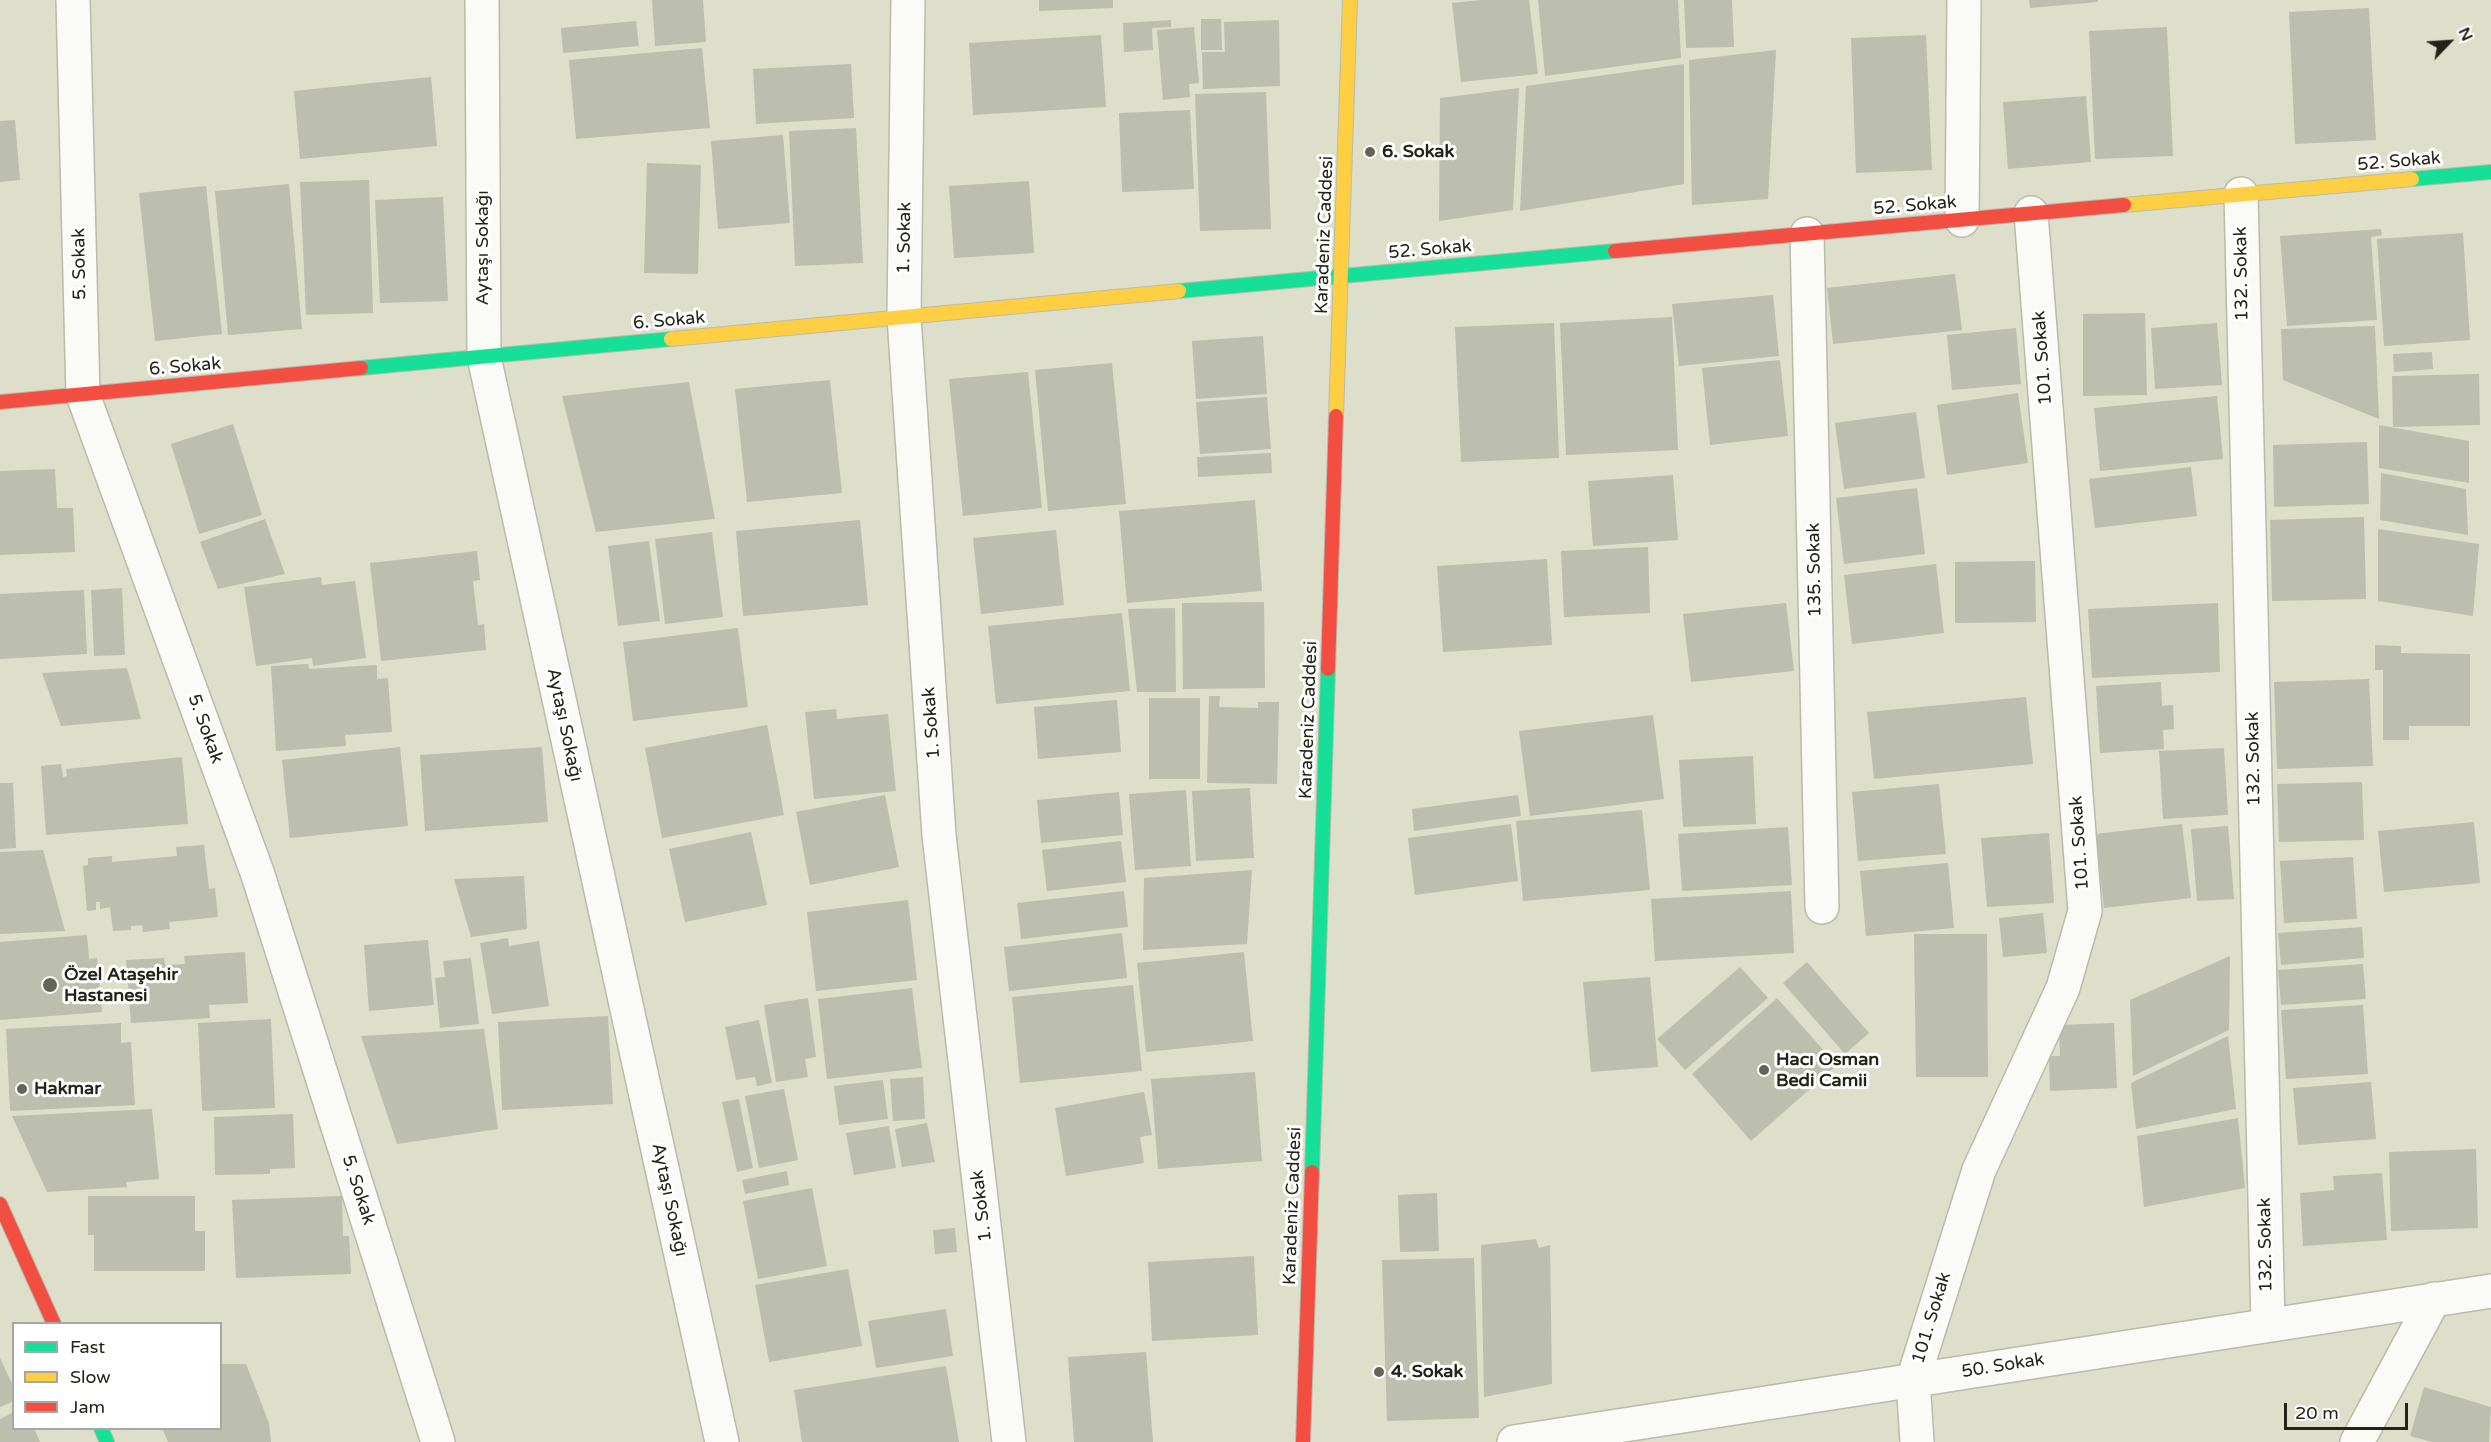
<!DOCTYPE html>
<html>
<head>
<meta charset="utf-8">
<style>
	body { margin:0 }
	#map { position:relative; width:2491px; height:1442px; overflow:hidden; background:#dddfcb; font-family:"Varela Round",sans-serif }
	canvas { display:block }
	.legend { position:absolute; left:12px; top:1322px; width:210px; height:108px; box-sizing:border-box; background:#fff; border:2px solid #a7a7a2; margin:0; padding:8px 10px; list-style:none; font-size:18px; color:#232417 }
	.legend li { display:flex; align-items:center; gap:12px; height:30px }
	.legend b { width:30px; border:2px solid #a7a7a2 }
	.north { position:absolute; left:2419px; top:12px; width:60px; height:60px; -webkit-text-stroke:4px #fff; paint-order:stroke; rotate:65deg; font-size:16px; font-weight:700; line-height:24px; text-align:center; color:#232417 }
	.north::after { content:''; display:block; margin:auto; width:21px; height:27px; background:#232417; clip-path:polygon(50% 0,100% 100%,50% 72%,0 100%) }
	.scale { position:absolute; left:2284px; top:1403px; width:124px; height:27px; box-sizing:border-box; border:3px solid #232417; border-top:0; padding-left:8px; font-size:18px; line-height:21px; white-space:nowrap; color:#232417; -webkit-text-stroke:4px #fff; paint-order:stroke }
</style>
</head>
<body>
<div id="map">
<canvas width="2491" height="1442"></canvas>
<ul class="legend">
<li><b style="height:8px;background:#16e098"></b>Fast</li>
<li><b style="height:8px;background:#ffcf43"></b>Slow</li>
<li><b style="height:8px;background:#f24e42"></b>Jam</li>
</ul>
<div class="north">N</div>
<div class="scale">20 m</div>
</div>
<script>
const c = document.querySelector('canvas').getContext('2d');
c.lineJoin = 'round';
function paint(path, color) { c.fillStyle = color; c.fill(path, 'evenodd'); }
const poly = rows => new Path2D(rows.map(r => 'M' + r).join(''));
function strokePath(path, color, width, dash) { c.strokeStyle = color; c.lineWidth = width; c.lineCap = dash ? 'butt' : 'round'; c.setLineDash(dash || []); c.stroke(path); }
function drawText(font, color, halo, rows, align = 'center') {
  c.font = font + ' "Varela Round",sans-serif'; c.lineWidth = 6; c.setLineDash([]); c.textBaseline = 'middle'; c.strokeStyle = halo; c.fillStyle = color; for (const [text, x, y, turn = 0] of rows) {
    c.save(); c.translate(x, y); c.rotate((+turn || 0) * Math.PI / 180); c.textAlign = isNaN(turn) ? turn : align; if (halo) c.strokeText(text, 0, 0); c.fillText(text, 0, 0); c.restore();
  }
}
paint(poly([
	[652,0,703,0,706,42,655,46],
	[1039,0,1113,0,1113,8,1039,11],
	[1481,0,1529,0,1538,74,1461,82,1452,3],
	[1538,0,1678,0,1681,58,1545,76],
	[1684,0,1732,0,1734,47,1686,48],
	[2029,0,2098,0,2098,2,2030,8],
	[2369,8,2376,140,2295,144,2289,12],
	[1201,19,1221,19,1222,50,1201,50],
	[1171,20,1171,27,1152,28,1153,50,1124,52,1123,23],
	[1279,20,1280,86,1203,89,1202,52,1225,52,1224,22],
	[636,21,639,46,563,53,561,28],
	[1194,27,1199,83,1189,84,1190,97,1163,100,1157,30],
	[2167,27,2173,156,2095,159,2089,31],
	[1101,35,1106,107,973,115,969,43],
	[1926,35,1932,170,1856,173,1851,38],
	[702,48,710,128,576,139,569,60],
	[1776,50,1768,199,1692,205,1689,60],
	[851,64,854,118,756,124,753,69],
	[1684,64,1684,184,1520,211,1526,86],
	[431,77,437,146,300,159,294,91],
	[1519,88,1513,210,1439,221,1440,98],
	[1266,92,1271,229,1200,231,1195,94],
	[2086,96,2091,162,2008,169,2003,102],
	[1190,110,1194,189,1122,192,1119,113],
	[15,120,20,180,0,182,0,121],
	[856,128,863,263,795,266,789,131],
	[783,135,790,223,718,229,711,141],
	[647,163,701,165,698,274,644,273],
	[369,180,373,313,306,315,300,182],
	[1029,181,1034,253,954,258,949,186],
	[289,184,302,329,228,335,215,191],
	[206,186,222,334,155,341,139,193],
	[443,197,448,301,380,303,375,200],
	[2381,229,2382,235,2371,237,2377,320,2287,326,2280,236],
	[2463,233,2470,340,2384,346,2377,239],
	[1955,274,1962,330,1833,344,1827,288],
	[1773,295,1779,356,1679,366,1672,304],
	[2145,313,2147,395,2083,396,2083,314],
	[1672,317,1678,450,1566,455,1560,323],
	[1554,323,1559,458,1461,462,1455,327],
	[2217,323,2222,385,2155,389,2151,328],
	[2375,326,2379,419,2283,380,2281,329],
	[2016,328,2021,384,1952,390,1947,335],
	[1263,336,1267,394,1196,399,1192,341],
	[2432,352,2433,369,2394,372,2393,354],
	[1780,360,1788,436,1710,445,1702,368],
	[1112,363,1126,504,1048,511,1035,370],
	[1028,372,1042,508,963,516,949,379],
	[2479,374,2480,425,2393,427,2392,376],
	[830,380,842,493,747,502,735,389],
	[689,382,715,519,596,532,562,396],
	[2018,393,2028,463,1947,475,1937,405],
	[2217,396,2223,459,2100,471,2094,408],
	[1267,397,1271,449,1200,454,1196,402],
	[1916,412,1925,478,1844,489,1835,423],
	[233,424,262,515,199,534,171,444],
	[2379,425,2469,441,2469,483,2379,468],
	[2367,442,2369,504,2274,507,2273,445],
	[1271,453,1272,473,1198,477,1197,457],
	[2191,467,2197,516,2095,528,2089,479],
	[55,469,57,508,73,508,75,552,0,555,0,471],
	[2381,473,2466,489,2468,535,2380,520],
	[1673,475,1678,540,1593,546,1588,481],
	[1917,488,1925,554,1844,564,1836,498],
	[1255,500,1262,591,1127,603,1119,511],
	[2364,517,2366,599,2272,601,2270,520],
	[265,519,285,574,218,589,200,542],
	[860,520,868,605,743,616,736,531],
	[2378,529,2479,544,2473,616,2378,601],
	[1056,530,1064,605,981,614,973,538],
	[712,532,723,617,665,624,655,539],
	[649,541,660,621,618,626,608,546],
	[1648,547,1650,613,1564,617,1561,551],
	[477,551,480,580,473,581,478,625,484,624,486,650,381,661,370,563],
	[1547,559,1552,645,1443,652,1437,566],
	[2035,561,2036,622,1955,623,1955,562],
	[1936,564,1944,633,1852,644,1844,575],
	[321,577,322,585,355,581,366,658,313,666,312,658,256,666,244,587],
	[122,588,125,655,94,656,91,590],
	[84,590,87,654,0,659,0,594],
	[1264,602,1265,688,1183,689,1182,603],
	[1786,603,1794,671,1691,682,1683,614],
	[2218,603,2220,672,2092,678,2088,609],
	[1175,608,1176,692,1137,692,1128,609],
	[1122,613,1130,691,996,704,988,626],
	[738,628,748,707,633,721,623,642],
	[2375,645,2401,646,2401,653,2470,654,2470,726,2409,726,2409,740,2383,740,2383,670,2375,670],
	[308,664,309,669,377,665,377,679,388,678,392,732,345,735,346,746,276,751,271,666],
	[127,668,141,719,61,726,42,673],
	[2369,679,2373,766,2277,769,2274,682],
	[2161,682,2162,706,2173,705,2174,729,2163,730,2164,749,2100,753,2096,686],
	[1209,696,1220,696,1219,707,1258,708,1258,702,1279,702,1277,784,1207,783],
	[2026,697,2033,764,1874,779,1867,712],
	[1149,698,1200,698,1200,779,1149,779],
	[1117,700,1121,752,1038,759,1034,707],
	[836,709,837,719,888,714,896,791,814,799,805,712],
	[1653,715,1664,799,1530,816,1519,731],
	[767,725,784,815,662,838,645,748],
	[400,747,408,826,290,838,282,760],
	[542,747,548,822,425,831,420,755],
	[2224,748,2228,815,2163,819,2159,751],
	[1753,756,1756,824,1683,827,1679,760],
	[182,757,188,824,46,835,41,766,61,764,63,777,67,776,66,769],
	[2362,782,2364,840,2279,842,2277,784],
	[0,783,13,783,16,848,0,849],
	[1939,784,1946,854,1858,861,1852,792],
	[1250,788,1254,858,1196,861,1192,791],
	[1186,790,1191,866,1135,870,1129,794],
	[1119,792,1123,835,1041,843,1037,800],
	[885,795,899,867,810,885,796,812],
	[1518,795,1521,816,1414,831,1412,809],
	[1642,810,1650,890,1523,901,1516,821],
	[2474,822,2480,883,2384,892,2378,831],
	[1511,824,1518,881,1415,895,1408,838],
	[2182,824,2191,898,2104,908,2095,834],
	[2228,826,2234,899,2197,901,2191,829],
	[1788,827,1792,885,1682,891,1678,834],
	[751,832,767,905,685,922,669,849],
	[2049,833,2054,903,1987,907,1981,838],
	[1121,841,1126,882,1047,891,1042,850],
	[204,845,209,889,215,888,218,917,169,922,170,929,143,932,142,925,131,926,131,930,113,931,110,907,100,909,100,902,96,902,96,910,87,911,83,866,88,865,88,858,112,856,112,862,177,856,176,847],
	[43,850,65,931,0,934,0,852],
	[2353,857,2357,919,2284,923,2280,861],
	[1948,863,1954,928,1866,936,1860,871],
	[1252,870,1247,944,1143,950,1144,878],
	[524,876,527,929,471,937,454,879],
	[1124,891,1128,927,1021,939,1017,903],
	[1791,891,1794,953,1655,961,1651,899],
	[908,900,917,980,816,991,807,912],
	[2043,913,2047,953,2003,957,1999,918],
	[2362,927,2364,958,2281,965,2278,933],
	[1122,933,1127,978,1009,991,1004,947],
	[1914,934,1987,934,1988,1077,1916,1077],
	[87,935,89,959,97,958,102,1012,0,1020,0,942],
	[508,938,509,946,539,941,549,1006,492,1014,480,943],
	[428,940,434,1005,369,1011,364,945],
	[245,952,248,1003,209,1005,210,1018,131,1023,126,960,164,958,165,965,185,964,184,956],
	[1244,952,1253,1041,1146,1052,1137,963],
	[2230,956,2229,1030,2133,1076,2130,1000],
	[471,958,479,1024,440,1028,435,978,445,977,443,961],
	[1807,962,1869,1033,1845,1054,1783,983],
	[2363,964,2366,999,2281,1005,2278,970],
	[1740,967,1768,998,1685,1070,1657,1039],
	[1650,977,1658,1067,1591,1072,1583,982],
	[1133,985,1142,1071,1020,1083,1012,997],
	[912,988,922,1068,827,1079,818,999],
	[808,998,816,1057,805,1059,808,1077,776,1082,764,1005],
	[1777,998,1837,1065,1751,1141,1692,1074],
	[2363,1005,2368,1074,2286,1079,2281,1010],
	[608,1016,613,1104,502,1110,498,1022],
	[271,1019,275,1108,202,1111,198,1023],
	[759,1020,772,1083,757,1086,755,1077,736,1080,725,1027],
	[121,1023,121,1043,131,1042,135,1105,10,1111,6,1029],
	[2114,1023,2117,1088,2050,1091,2049,1056,2060,1056,2059,1025],
	[484,1029,498,1129,397,1144,361,1036],
	[2228,1036,2236,1109,2136,1129,2131,1083],
	[1255,1072,1262,1161,1158,1169,1151,1079],
	[923,1077,925,1119,893,1121,890,1079],
	[883,1080,888,1119,839,1125,834,1086],
	[2371,1082,2376,1139,2298,1145,2293,1088],
	[784,1089,798,1160,759,1168,745,1096],
	[1144,1092,1152,1135,1140,1137,1144,1163,1066,1176,1055,1108],
	[739,1099,753,1168,737,1172,722,1102],
	[152,1109,159,1179,126,1182,127,1187,47,1192,12,1116],
	[293,1114,295,1168,270,1169,270,1174,215,1175,214,1117],
	[2238,1118,2245,1188,2144,1207,2137,1136],
	[927,1123,935,1162,902,1167,895,1129],
	[889,1126,896,1168,854,1175,846,1133],
	[2476,1149,2478,1228,2391,1231,2389,1152],
	[787,1171,789,1185,745,1194,742,1180],
	[2382,1173,2387,1240,2303,1246,2300,1193,2334,1190,2333,1176],
	[812,1188,827,1266,758,1279,743,1201],
	[1437,1193,1439,1251,1400,1252,1398,1195],
	[88,1196,195,1196,195,1231,205,1231,205,1271,94,1271,94,1235,88,1235],
	[342,1196,343,1236,349,1236,351,1274,236,1278,232,1200],
	[955,1228,957,1252,935,1254,933,1230],
	[1536,1239,1539,1248,1550,1245,1552,1384,1484,1397,1481,1245],
	[1254,1256,1258,1335,1152,1341,1148,1262],
	[1474,1258,1479,1418,1387,1421,1382,1260],
	[848,1269,862,1346,769,1362,755,1285],
	[946,1309,953,1356,876,1368,868,1321],
	[1146,1352,1153,1442,1074,1442,1068,1357],
	[0,1358,14,1388,14,1401,0,1407],
	[220,1364,246,1364,269,1423,271,1442,168,1442,162,1428,220,1428],
	[946,1366,959,1442,802,1442,794,1390],
	[2424,1387,2491,1407,2489,1442,2432,1442,2410,1436],
	[14,1412,14,1428,34,1428,40,1442,0,1442,0,1419]
]), '#bcbeae');
const street = poly([
	[73,0,83,395,258,875,438,1442],
	[482,0,484,357,722,1442],
	[908,0,904,317,939,835,1009,1442],
	[2241,194,2268,1324],
	[1962,220,1964,0],
	[1807,234,1822,907],
	[1514,1442,2491,1291],
	[1917,1442,1913,1380,1979,1170,2063,988,2085,911,2031,213],
	[2357,1442,2434,1299]
]);
const fast = poly([
	[2412,179,2491,172],
	[1179,291,1615,251],
	[361,368,671,339],
	[1312,1172,1328,669],
	[101,1428,107,1442]
]);
const slow = poly([
	[2124,205,2412,179],
	[671,339,1179,291],
	[1336,416,1350,0]
]);
const jam = poly([
	[1615,251,2124,205],
	[0,402,361,368],
	[1328,669,1336,416],
	[0,1204,54,1324],
	[1303,1442,1312,1172]
]);
strokePath(street, '#b9bbab', 36);
strokePath(fast, '#b9bbab', 16);
strokePath(slow, '#b9bbab', 16);
strokePath(jam, '#b9bbab', 16);
strokePath(street, '#fafaf7', 33);
strokePath(fast, '#16e098', 14);
strokePath(slow, '#ffcf43', 14);
strokePath(jam, '#f24e42', 14);
for (const [x, y, r, color] of [
	[1370,152,6,"#646556"],
	[50,985,8,"#646556"],
	[1764,1070,6,"#646556"],
	[22,1089,6,"#646556"],
	[1379,1372,6,"#646556"]
]) { const dot = new Path2D(); dot.arc(x, y, r, 0, 2 * Math.PI); c.fillStyle = color; c.fill(dot); strokePath(dot, '#fff', 2); }
drawText('bold 18px', '#232417', '#fff', [
	["6. Sokak",1382,152],
	["Özel Ataşehir",64,975],
	["Hastanesi",64,996],
	["Hacı Osman",1776,1060],
	["Bedi Camii",1776,1081],
	["Hakmar",34,1089],
	["4. Sokak",1391,1372]
], 'left');
drawText('18px', '#232417', '#fff', [
	["52. Sokak",2399,162,-5],
	["52. Sokak",1915,206,-5],
	["Karadeniz Caddesi",1325,235,-88],
	["1. Sokak",905,238,-89],
	["Aytaşı Sokağı",483,248,-90],
	["52. Sokak",1430,250,-5],
	["5. Sokak",80,264,-91],
	["132. Sokak",2242,274,-91],
	["6. Sokak",669,321,-5],
	["101. Sokak",2043,358,-94],
	["6. Sokak",185,367,-5],
	["135. Sokak",1815,570,-91],
	["Karadeniz Caddesi",1309,720,-88],
	["1. Sokak",932,723,-94],
	["Aytaşı Sokağı",564,725,78],
	["5. Sokak",205,729,70],
	["132. Sokak",2254,759,-91],
	["101. Sokak",2080,843,-94],
	["5. Sokak",358,1190,72],
	["Aytaşı Sokağı",669,1200,78],
	["1. Sokak",982,1206,-97],
	["Karadeniz Caddesi",1293,1206,-88],
	["132. Sokak",2266,1245,-91],
	["101. Sokak",1932,1318,-73],
	["50. Sokak",2003,1366,-9]
]);
</script>
</body>
</html>
